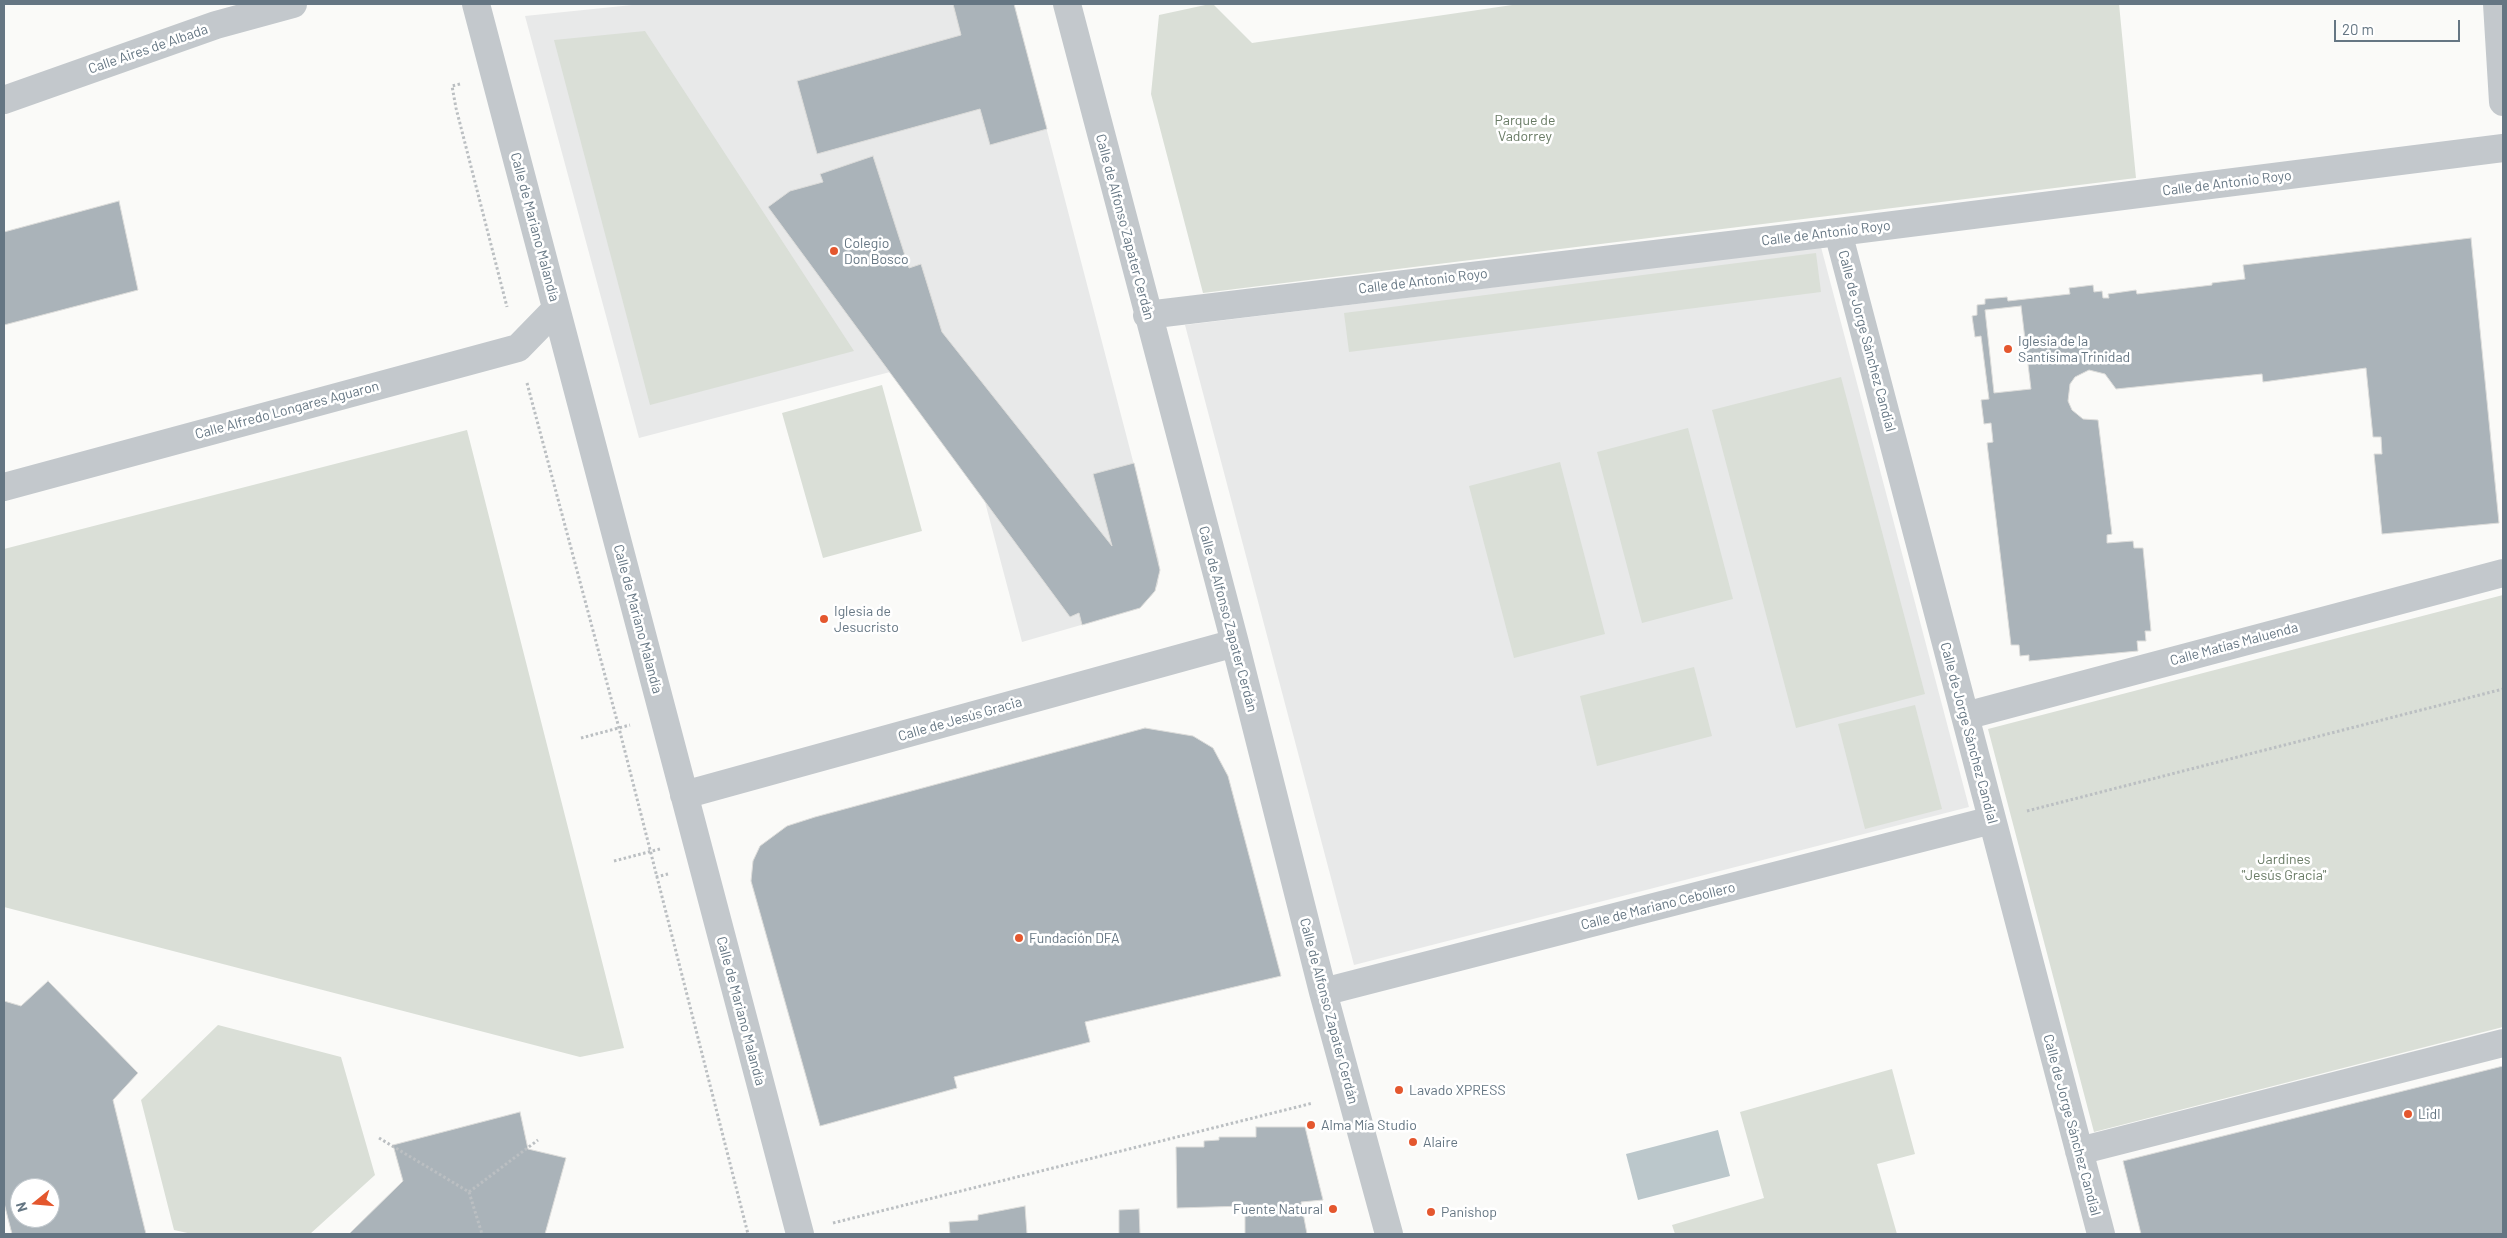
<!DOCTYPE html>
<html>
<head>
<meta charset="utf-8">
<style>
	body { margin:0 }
	#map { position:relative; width:2507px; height:1238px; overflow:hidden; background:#fafaf8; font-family:Barlow,sans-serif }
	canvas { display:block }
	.frame { position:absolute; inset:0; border:5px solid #657683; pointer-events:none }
	.north { position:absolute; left:10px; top:1178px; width:50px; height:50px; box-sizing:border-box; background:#fff; border:1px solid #c1c8cd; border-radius:50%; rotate:253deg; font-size:14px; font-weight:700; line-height:20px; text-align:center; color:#657683 }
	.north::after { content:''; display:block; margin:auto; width:18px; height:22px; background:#e4572e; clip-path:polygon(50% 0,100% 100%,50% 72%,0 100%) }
	.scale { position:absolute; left:2334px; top:20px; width:126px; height:22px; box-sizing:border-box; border:2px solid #657683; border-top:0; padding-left:6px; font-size:15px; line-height:18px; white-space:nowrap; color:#657683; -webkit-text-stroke:4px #fff; paint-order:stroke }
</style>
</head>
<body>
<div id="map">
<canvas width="2507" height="1238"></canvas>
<div class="frame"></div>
<div class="north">N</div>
<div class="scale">20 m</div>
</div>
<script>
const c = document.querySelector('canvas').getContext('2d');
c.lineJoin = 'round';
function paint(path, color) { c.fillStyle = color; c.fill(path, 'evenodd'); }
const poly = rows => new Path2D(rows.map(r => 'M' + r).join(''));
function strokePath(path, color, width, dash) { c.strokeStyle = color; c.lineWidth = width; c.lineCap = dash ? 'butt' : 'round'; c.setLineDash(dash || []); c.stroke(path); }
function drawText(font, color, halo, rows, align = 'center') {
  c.font = font + ' Barlow,sans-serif'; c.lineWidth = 5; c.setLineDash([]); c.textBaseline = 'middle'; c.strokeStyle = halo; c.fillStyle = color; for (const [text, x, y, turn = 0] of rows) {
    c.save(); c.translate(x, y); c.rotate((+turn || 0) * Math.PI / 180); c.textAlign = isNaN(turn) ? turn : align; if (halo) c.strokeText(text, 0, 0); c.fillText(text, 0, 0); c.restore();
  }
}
paint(poly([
	[642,4,1014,4,1159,561,1158,584,1152,595,1140,608,1022,642,985,502,890,372,639,438,525,16],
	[1821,247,1969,807,1354,965,1185,325]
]), '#e8e9e9');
paint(poly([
	[1210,4,1213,4,1252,43,1519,4,2119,4,2136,178,1203,293,1151,94,1159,15],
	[645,31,854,351,650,405,554,40],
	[1816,253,1821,292,1349,352,1344,313],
	[1841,377,1925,694,1796,728,1712,410],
	[882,385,922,531,823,558,782,413],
	[1688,428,1733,599,1642,623,1597,452],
	[467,430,624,1048,580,1057,4,907,4,549],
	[1560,462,1605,634,1514,658,1469,486],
	[2503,595,2503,1027,2094,1132,1988,729],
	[1694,667,1712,736,1597,766,1580,696],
	[1915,705,1942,809,1865,829,1838,724],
	[218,1025,341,1057,375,1175,310,1234,192,1234,174,1230,141,1100],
	[1892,1069,1915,1154,1877,1164,1897,1234,1675,1234,1672,1225,1764,1198,1740,1112]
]), '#dadfd7');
paint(poly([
	[1718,1130,1730,1176,1638,1200,1626,1154]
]), '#bbc7cb');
const building = poly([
	[953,4,1014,4,1047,129,990,145,980,109,817,154,797,81,961,35,953,4],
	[873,156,909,268,921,264,942,332,1112,546,1093,474,1134,463,1160,570,1155,591,1140,608,1082,625,1079,613,1070,617,768,207,790,191,823,182,820,174,873,156],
	[119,201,138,290,4,325,4,232,119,201],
	[2471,238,2499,523,2382,534,2374,454,2382,454,2381,437,2373,437,2366,368,2263,382,2262,374,2116,389,2105,374,2089,370,2075,377,2070,384,2068,401,2072,410,2083,419,2098,420,2112,534,2107,535,2107,543,2133,541,2134,548,2143,548,2151,631,2145,631,2146,641,2137,641,2138,651,2029,661,2029,655,2020,656,2019,645,2011,645,1987,443,1993,442,1991,423,1984,424,1981,400,1989,399,1981,336,1975,337,1972,316,1977,315,1977,305,1985,304,1985,299,2007,297,2008,301,2070,294,2069,288,2093,285,2094,292,2102,291,2103,298,2109,298,2108,294,2136,290,2137,294,2212,285,2212,283,2245,279,2243,265,2471,238],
	[2021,306,2031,389,1994,393,1985,310,2021,306],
	[1145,728,1193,736,1213,748,1228,776,1281,976,1085,1022,1090,1042,954,1077,957,1088,820,1126,751,881,753,861,760,846,787,826,815,817,1145,728],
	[48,981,138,1073,113,1100,146,1234,12,1234,4,1203,4,1001,21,1006,48,981],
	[20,1188,50,1188,50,1218,20,1218,20,1188],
	[2503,1066,2503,1234,2141,1234,2123,1161,2503,1066],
	[520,1112,528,1149,566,1158,545,1234,349,1234,403,1181,393,1145,520,1112],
	[1256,1127,1305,1127,1323,1200,1301,1202,1307,1234,1245,1234,1245,1206,1177,1208,1176,1147,1204,1147,1204,1141,1219,1140,1219,1137,1256,1137,1256,1127],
	[1025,1206,1027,1234,950,1234,949,1222,978,1220,978,1215,1025,1206],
	[1139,1209,1140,1234,1119,1234,1119,1210,1139,1209]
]);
paint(building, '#aab3b9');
strokePath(building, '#dcdcda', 1);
strokePath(poly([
	[460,84,452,86,456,108,507,307],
	[527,383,619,728,748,1234],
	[581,738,630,725],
	[2027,811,2503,689],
	[614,861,660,849],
	[656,877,668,874],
	[379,1138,469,1192,482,1234],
	[469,1192,538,1140],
	[833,1223,1313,1103]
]), '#bbbfc2', 3, [2.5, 2.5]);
strokePath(poly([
	[476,4,800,1234],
	[1067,4,1235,643,1323,992,1389,1234],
	[2497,4,2503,102],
	[4,100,216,25,293,4],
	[1838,232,2101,1234],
	[1147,315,1838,232,2503,148],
	[4,487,518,348,556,309],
	[1965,716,2503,573],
	[684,795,1235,643],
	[1323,992,1992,820],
	[2079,1151,2503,1043]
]), '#c3c8cc', 28);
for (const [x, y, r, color] of [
	[834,251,5,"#e4572e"],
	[2008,349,5,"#e4572e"],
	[824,619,5,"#e4572e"],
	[1019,938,5,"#e4572e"],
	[1399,1090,5,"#e4572e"],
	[2408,1114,5,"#e4572e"],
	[1311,1125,5,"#e4572e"],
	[1413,1142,5,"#e4572e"],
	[1333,1209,5,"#e4572e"],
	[1431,1212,5,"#e4572e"]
]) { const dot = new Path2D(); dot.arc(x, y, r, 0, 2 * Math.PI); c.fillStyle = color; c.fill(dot); strokePath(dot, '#fff', 2); }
drawText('14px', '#657683', '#fff', [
	["Calle Aires de Albada",148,49,-19],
	["Calle de Antonio Royo",2227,183,-7],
	["Calle de Mariano Malandía",535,227,75],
	["Calle de Alfonso Zapater Cerdán",1125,227,75],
	["Calle de Antonio Royo",1826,233,-7],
	["Calle de Antonio Royo",1423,281,-7],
	["Calle de Jorge Sánchez Candial",1867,341,75],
	["Calle Alfredo Longares Aguaron",287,410,-15],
	["Calle de Mariano Malandía",638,619,75],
	["Calle de Alfonso Zapater Cerdán",1228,619,75],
	["Calle Matías Maluenda",2234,644,-15],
	["Calle de Jesús Gracia",960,719,-16],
	["Calle de Jorge Sánchez Candial",1969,733,75],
	["Calle de Mariano Cebollero",1658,906,-14],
	["Calle de Mariano Malandía",741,1011,75],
	["Calle de Alfonso Zapater Cerdán",1329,1011,75],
	["Calle de Jorge Sánchez Candial",2072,1125,75]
]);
drawText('14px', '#687a64', '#fff', [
	["Parque de",1525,120],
	["Vadorrey",1525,136],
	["Jardines",2284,859],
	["\"Jesús Gracia\"",2284,875]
]);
drawText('14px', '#657683', '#fff', [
	["Colegio",844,243],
	["Don Bosco",844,259],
	["Iglesia de la",2018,341],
	["Santísima Trinidad",2018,357],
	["Iglesia de",834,611],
	["Jesucristo",834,627],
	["Fundación DFA",1029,938],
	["Lavado XPRESS",1409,1090],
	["Lidl",2418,1114],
	["Alma Mía Studio",1321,1125],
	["Alaire",1423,1142],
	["Fuente Natural",1323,1209,"right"],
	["Panishop",1441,1212]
], 'left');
</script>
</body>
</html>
